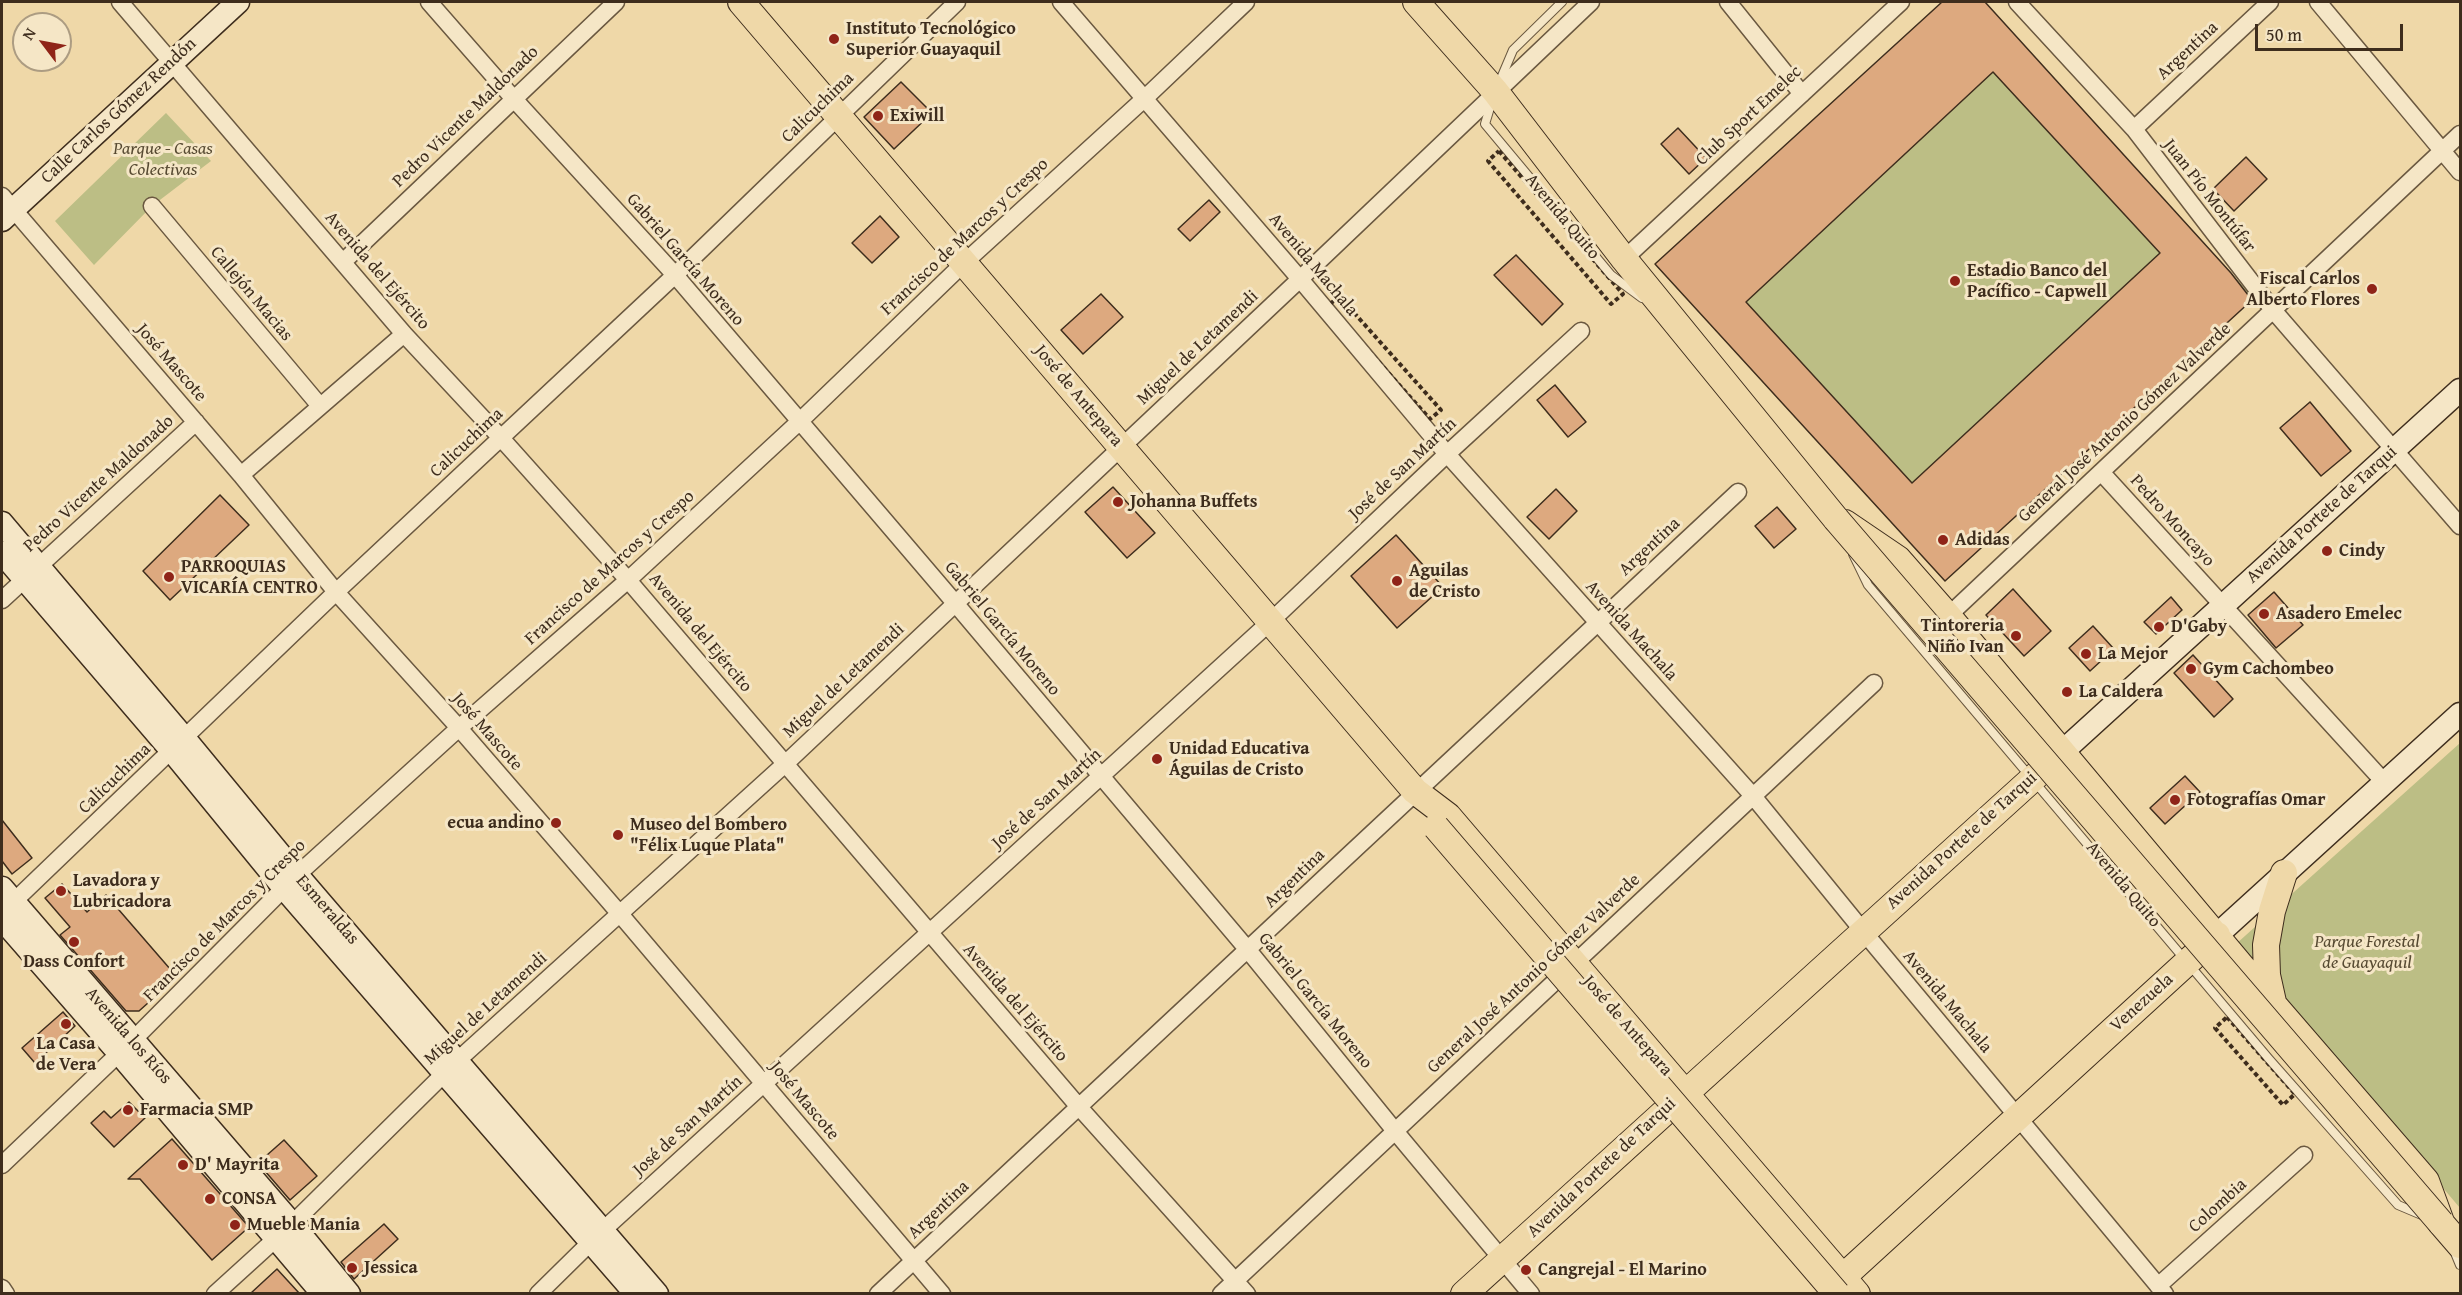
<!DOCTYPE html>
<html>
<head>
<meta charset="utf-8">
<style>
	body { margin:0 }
	#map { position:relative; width:2462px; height:1295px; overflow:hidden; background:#efd8a8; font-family:"Gentium Book Plus",serif }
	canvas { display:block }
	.frame { position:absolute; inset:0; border:3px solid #3e2d1d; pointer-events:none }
	.north { position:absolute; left:12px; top:12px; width:60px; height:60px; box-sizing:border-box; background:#f5e6c6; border:2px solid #ac9c82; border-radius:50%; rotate:302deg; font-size:16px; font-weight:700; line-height:24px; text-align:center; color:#3e2d1d }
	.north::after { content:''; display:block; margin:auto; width:21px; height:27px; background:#8f2418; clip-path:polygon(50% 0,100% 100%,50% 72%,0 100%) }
	.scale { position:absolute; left:2255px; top:24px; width:148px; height:27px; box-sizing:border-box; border:3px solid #3e2d1d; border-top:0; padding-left:8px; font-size:18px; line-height:21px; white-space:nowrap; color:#3e2d1d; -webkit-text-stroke:4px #f5e6c6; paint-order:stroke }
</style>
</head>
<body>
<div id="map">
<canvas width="2462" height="1295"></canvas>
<div class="frame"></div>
<div class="north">N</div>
<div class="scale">50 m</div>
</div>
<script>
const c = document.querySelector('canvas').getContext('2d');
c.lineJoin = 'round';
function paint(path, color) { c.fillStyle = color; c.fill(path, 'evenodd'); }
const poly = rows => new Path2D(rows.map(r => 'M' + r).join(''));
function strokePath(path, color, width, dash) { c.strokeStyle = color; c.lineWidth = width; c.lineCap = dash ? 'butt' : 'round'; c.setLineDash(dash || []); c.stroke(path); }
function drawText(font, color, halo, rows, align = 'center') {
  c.font = font + ' "Gentium Book Plus",serif'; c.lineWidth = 6; c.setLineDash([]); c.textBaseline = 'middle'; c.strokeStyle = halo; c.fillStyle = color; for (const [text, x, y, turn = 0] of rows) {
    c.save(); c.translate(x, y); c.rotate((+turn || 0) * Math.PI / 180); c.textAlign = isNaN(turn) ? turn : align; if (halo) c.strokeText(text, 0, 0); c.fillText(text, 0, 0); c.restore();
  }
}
paint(poly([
	[1942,2,1985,2,2254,298,1945,581,1655,264],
	[166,113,211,161,152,206,94,265,55,221],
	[2460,743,2460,1208,2236,944]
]), '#bcbe85');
const building = poly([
	[1942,2,1985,2,2231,273,2252,300,1945,581,1655,264,1942,2],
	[1993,72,2160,253,1912,483,1746,302,1993,72],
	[901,82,932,113,894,149,864,117,901,82],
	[1678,128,1706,158,1689,174,1661,144,1678,128],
	[2246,157,2267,179,2234,211,2213,189,2246,157],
	[1209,200,1220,212,1190,241,1178,229,1209,200],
	[880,216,899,237,872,263,852,243,880,216],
	[1516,255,1563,304,1542,325,1494,275,1516,255],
	[1101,294,1123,317,1083,354,1061,330,1101,294],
	[1555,385,1586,422,1568,437,1537,400,1555,385],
	[2310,402,2351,451,2321,476,2280,428,2310,402],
	[1113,487,1155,533,1127,558,1085,512,1113,487],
	[1556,489,1577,511,1549,539,1527,517,1556,489],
	[220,495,249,525,170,600,143,571,220,495],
	[1777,507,1796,529,1774,548,1755,526,1777,507],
	[1396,535,1443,587,1397,628,1351,576,1396,535],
	[2013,589,2051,631,2024,656,1986,615,2013,589],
	[2274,592,2303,625,2276,648,2248,615,2274,592],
	[2171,597,2182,610,2156,634,2144,622,2171,597],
	[2093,626,2114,649,2090,671,2069,648,2093,626],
	[2193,655,2233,699,2214,717,2174,673,2193,655],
	[2185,776,2200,792,2165,824,2150,808,2185,776],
	[2,820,32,858,12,874,2,861,2,820],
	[62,884,87,912,106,895,177,977,139,1011,126,1011,60,935,70,927,45,898,62,884],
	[63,1012,75,1026,35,1063,22,1048,63,1012],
	[129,1102,145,1118,114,1147,91,1123,104,1111,111,1118,129,1102],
	[172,1139,249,1227,212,1260,140,1179,128,1179,172,1139],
	[284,1140,317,1176,290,1200,258,1163,284,1140],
	[384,1224,398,1239,354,1279,341,1262,384,1224],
	[277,1269,299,1293,251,1293,277,1269]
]);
paint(building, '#dda97f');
strokePath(building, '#3e2d1d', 1.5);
const lane = poly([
	[1499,83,1513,50,1562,2],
	[1492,101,1485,124,1611,275,1642,298],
	[1853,554,1868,585,2269,1059,2398,1205,2424,1216],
	[2453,1248,2460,1265]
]);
const street = poly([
	[120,2,404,334,501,438,628,580,1079,1107,1247,1294],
	[429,2,513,98,675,275,955,603,1248,950,1395,1131,1531,1294],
	[1061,2,1300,279,1447,454,1753,796,1863,931,2165,1294],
	[1728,2,1802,94],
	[2017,2,2134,129,2273,310,2460,526],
	[2318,2,2460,172],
	[2134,129,2270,2],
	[2,196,241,475,336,592,459,728,620,914,942,1294],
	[152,206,320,406],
	[1624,259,1901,2],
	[344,261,616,2],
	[2101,472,2385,783],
	[241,475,404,334],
	[2,600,196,422],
	[1948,616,2460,134],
	[7,908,336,592,675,275,957,2],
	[2,1165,132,1041,297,875,459,728,628,580,799,422,965,262,1144,99,1246,2],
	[2158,1286,2304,1155],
	[2,1288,6,1294],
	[215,1294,292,1224,458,1060,785,764,1300,279,1591,2],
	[538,1294,602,1231,1270,622,1447,454,1581,331],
	[878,1294,1738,492],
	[1221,1294,1874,683]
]);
const secondary = poly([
	[2,220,238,2],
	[2,523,185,739,297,875,657,1294],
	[2,553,172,751,284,888,636,1294],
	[2061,753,2460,390],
	[2,888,292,1224,349,1294],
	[2,919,119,1053,323,1294],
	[2217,935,2460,714]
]);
const primary = poly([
	[741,2,1415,791,1448,816,1857,1294],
	[1416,2,1495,91,1624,259,1836,519],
	[1845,523,1898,559,1948,616,2274,1005,2426,1181,2441,1222],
	[2273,1002,2267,975,2266,945,2272,911,2284,873],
	[2441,1223,2460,1245],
	[1832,1287,2217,935],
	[1464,1294,2061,753]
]);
strokePath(lane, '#6a5840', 10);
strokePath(street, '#6a5840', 19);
strokePath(secondary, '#3e2d1d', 25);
strokePath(primary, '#3e2d1d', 28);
strokePath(poly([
	[1499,151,1623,294,1611,304,1488,161,1499,151],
	[1339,296,1441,410,1430,419,1328,306,1339,296],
	[2227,1017,2295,1094,2283,1105,2215,1028,2227,1017]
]), '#3e2d1d', 4, [4.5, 3]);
strokePath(lane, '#f5e6c6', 8);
strokePath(street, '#f5e6c6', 16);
strokePath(secondary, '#f5e6c6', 22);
strokePath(primary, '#efd8a8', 26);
const primaryBridge = poly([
	[1836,519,2441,1223],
	[1436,827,1837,1294]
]);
strokePath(primaryBridge, '#3e2d1d', 28, []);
strokePath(primaryBridge, '#efd8a8', 26);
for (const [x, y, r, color] of [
	[834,39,6,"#8f2418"],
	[878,116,6,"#8f2418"],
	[1955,281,6,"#8f2418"],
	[2372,289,6,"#8f2418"],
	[1118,502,6,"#8f2418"],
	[1943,540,6,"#8f2418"],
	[2327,551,6,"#8f2418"],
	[169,577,6,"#8f2418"],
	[1397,581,6,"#8f2418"],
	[2264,614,6,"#8f2418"],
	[2159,627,6,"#8f2418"],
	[2016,636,6,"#8f2418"],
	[2086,654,6,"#8f2418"],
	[2191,669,6,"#8f2418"],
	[2067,692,6,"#8f2418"],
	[1157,759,6,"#8f2418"],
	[2175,800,6,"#8f2418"],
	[556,823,6,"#8f2418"],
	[618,835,6,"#8f2418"],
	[61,891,6,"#8f2418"],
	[74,942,6,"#8f2418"],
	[66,1024,6,"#8f2418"],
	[128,1110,6,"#8f2418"],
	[183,1165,6,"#8f2418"],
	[210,1199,6,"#8f2418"],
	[235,1225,6,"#8f2418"],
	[352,1268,6,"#8f2418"],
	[1526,1270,6,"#8f2418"]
]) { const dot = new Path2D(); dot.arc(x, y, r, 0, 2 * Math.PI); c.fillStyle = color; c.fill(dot); strokePath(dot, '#f5e6c6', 2); }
drawText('bold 18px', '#3e2d1d', '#f5e6c6', [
	["Instituto Tecnológico",846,29],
	["Superior Guayaquil",846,50],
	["Exiwill",890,116],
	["Estadio Banco del",1967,271],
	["Pacífico - Capwell",1967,292],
	["Fiscal Carlos",2360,279,"right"],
	["Alberto Flores",2360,300,"right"],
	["Johanna Buffets",1130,502],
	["Adidas",1955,540],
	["Cindy",2339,551],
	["PARROQUIAS",181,567],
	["VICARÍA CENTRO",181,588],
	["Aguilas",1409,571],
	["de Cristo",1409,592],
	["Asadero Emelec",2276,614],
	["Tintoreria",2004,626,"right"],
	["Niño Ivan",2004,647,"right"],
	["D'Gaby",2171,627],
	["La Mejor",2098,654],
	["Gym Cachombeo",2203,669],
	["La Caldera",2079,692],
	["Unidad Educativa",1169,749],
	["Águilas de Cristo",1169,770],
	["Fotografías Omar",2187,800],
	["ecua andino",544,823,"right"],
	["Museo del Bombero",630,825],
	["\"Félix Luque Plata\"",630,846],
	["Lavadora y",73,881],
	["Lubricadora",73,902],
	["Dass Confort",74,962,"center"],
	["La Casa",66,1044,"center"],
	["de Vera",66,1065,"center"],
	["Farmacia SMP",140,1110],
	["D' Mayrita",195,1165],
	["CONSA",222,1199],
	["Mueble Mania",247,1225],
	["Jessica",364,1268],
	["Cangrejal - El Marino",1538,1270]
], 'left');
drawText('18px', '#3e2d1d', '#f5e6c6', [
	["Argentina",2188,51,-43],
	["Calicuchima",818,108,-44],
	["Calle Carlos Gómez Rendón",119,111,-43],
	["Club Sport Emelec",1749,116,-43],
	["Pedro Vicente Maldonado",466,117,-44],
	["Juan Pío Montúfar",2209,196,52],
	["Avenida Quito",1562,217,50],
	["Francisco de Marcos y Crespo",965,237,-43],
	["Gabriel García Moreno",685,260,49],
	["Avenida Machala",1313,265,50],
	["Avenida del Ejército",377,271,49],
	["Callejón Macias",251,294,50],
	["Miguel de Letamendi",1198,348,-43],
	["José Mascote",171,363,49],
	["José de Antepara",1078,396,50],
	["General José Antonio Gómez Valverde",2125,423,-43],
	["Calicuchima",467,443,-43],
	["José de San Martín",1403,469,-43],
	["Pedro Vicente Maldonado",99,484,-42],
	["Avenida Portete de Tarqui",2322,515,-42],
	["Pedro Moncayo",2172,521,48],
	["Argentina",1650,547,-43],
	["Francisco de Marcos y Crespo",610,568,-42],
	["Gabriel García Moreno",1002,629,50],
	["Avenida Machala",1631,631,48],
	["Avenida del Ejército",700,633,50],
	["Miguel de Letamendi",844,681,-43],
	["José Mascote",487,732,49],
	["Calicuchima",115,779,-44],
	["José de San Martín",1047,799,-42],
	["Avenida Portete de Tarqui",1962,841,-42],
	["Argentina",1295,879,-44],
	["Avenida Quito",2123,885,50],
	["Esmeraldas",327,910,49],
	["Francisco de Marcos y Crespo",225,921,-45],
	["General José Antonio Gómez Valverde",1534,974,-43],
	["Gabriel García Moreno",1315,1001,51],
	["Avenida Machala",1947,1002,50],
	["Avenida del Ejército",1015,1003,49],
	["Venezuela",2142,1003,-42],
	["Miguel de Letamendi",486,1009,-42],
	["José de Antepara",1627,1026,49],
	["Avenida los Ríos",128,1036,49],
	["José Mascote",804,1101,50],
	["José de San Martín",688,1126,-42],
	["Avenida Portete de Tarqui",1602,1168,-43],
	["Colombia",2218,1206,-42],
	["Argentina",939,1210,-43]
]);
drawText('italic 18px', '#574a32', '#f5e6c6', [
	["Parque - Casas",163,149],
	["Colectivas",163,170],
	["Parque Forestal",2367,942],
	["de Guayaquil",2367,963]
]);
</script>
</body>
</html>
